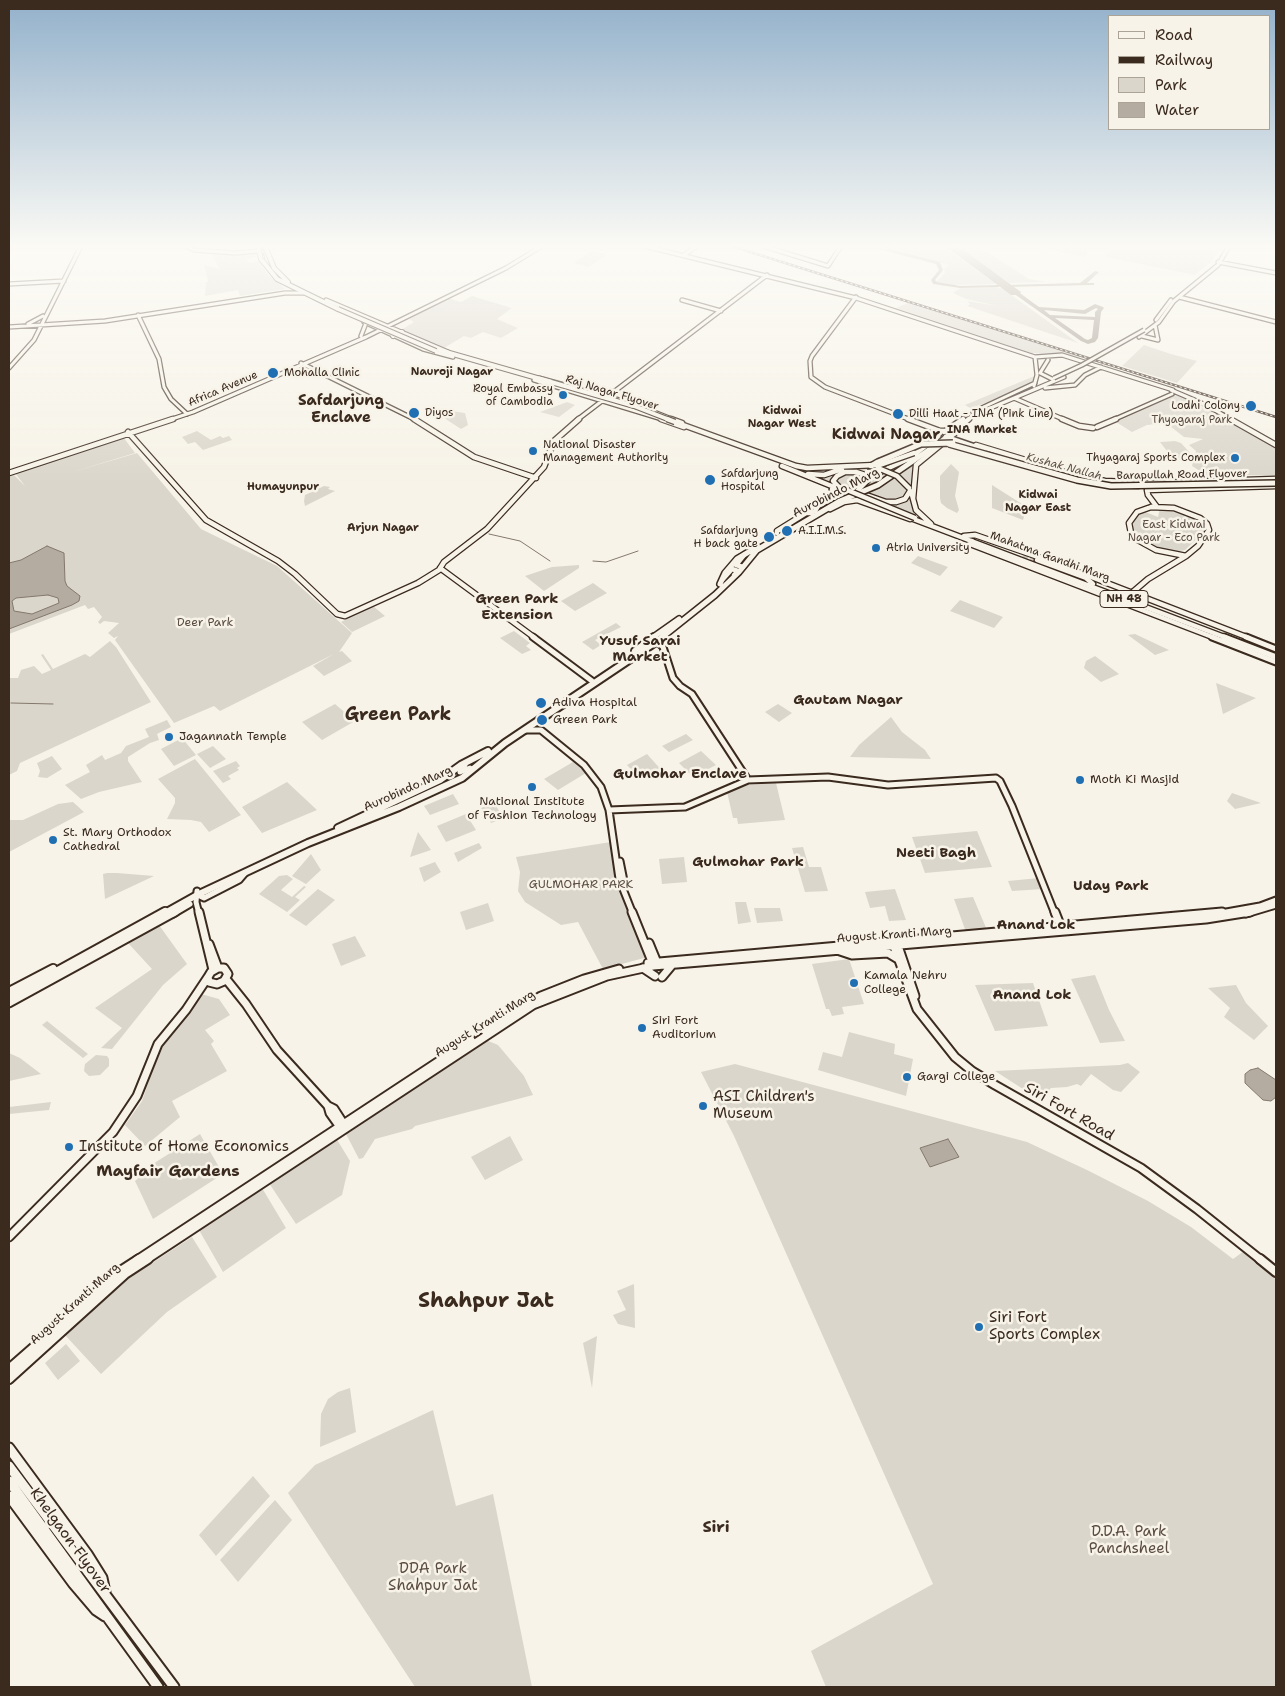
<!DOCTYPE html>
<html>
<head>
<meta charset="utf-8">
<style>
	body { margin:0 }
	#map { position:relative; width:1285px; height:1696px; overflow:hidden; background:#f7f3e8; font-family:"Shantell Sans",sans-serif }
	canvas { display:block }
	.frame { position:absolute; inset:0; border:10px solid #3b2a1e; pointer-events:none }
	.legend { position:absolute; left:1108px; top:15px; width:162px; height:115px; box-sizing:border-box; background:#f7f3e8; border:1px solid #aca397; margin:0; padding:6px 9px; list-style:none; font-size:15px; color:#3b2a1e }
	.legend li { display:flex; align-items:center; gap:10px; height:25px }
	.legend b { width:25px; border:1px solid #aca397 }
</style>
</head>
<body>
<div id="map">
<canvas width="1285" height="1696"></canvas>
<div class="frame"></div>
<ul class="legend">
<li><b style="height:6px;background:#f7f3e8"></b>Road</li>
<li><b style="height:6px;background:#3b2a1e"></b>Railway</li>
<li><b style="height:14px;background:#dbd6cb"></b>Park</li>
<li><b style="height:14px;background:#b4aca0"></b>Water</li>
</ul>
</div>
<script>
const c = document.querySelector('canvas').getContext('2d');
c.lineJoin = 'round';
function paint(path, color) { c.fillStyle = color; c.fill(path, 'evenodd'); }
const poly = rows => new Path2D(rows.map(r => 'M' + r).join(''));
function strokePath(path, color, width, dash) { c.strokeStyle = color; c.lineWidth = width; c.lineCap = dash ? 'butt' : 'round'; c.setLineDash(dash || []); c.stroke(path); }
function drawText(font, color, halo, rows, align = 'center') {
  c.font = font + ' "Shantell Sans",sans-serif'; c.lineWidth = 5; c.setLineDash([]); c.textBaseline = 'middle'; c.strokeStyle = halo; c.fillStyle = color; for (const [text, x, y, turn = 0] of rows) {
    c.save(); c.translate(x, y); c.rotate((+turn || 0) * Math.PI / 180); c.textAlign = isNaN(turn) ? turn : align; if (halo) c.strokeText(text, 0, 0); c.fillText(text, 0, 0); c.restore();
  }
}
paint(poly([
	[892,246,943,246,996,284,953,285,936,282,945,273,944,269,949,265,891,248],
	[957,246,978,246,1029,279,1047,282,1009,283],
	[1030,246,1059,246,1088,252,1085,257],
	[1114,246,1222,246,1211,262,1195,275,1105,257],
	[209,251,254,252,256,257,247,259,249,263,260,261,267,274,285,289,240,296,238,290,205,296,206,282,208,281,204,265,220,269],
	[592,251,607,255,589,267,573,263],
	[996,287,1003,289,1078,343,967,306,970,304,967,301,998,306,966,299,953,293,960,288],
	[472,296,512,308,497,319,518,328,501,338,483,332,471,338,464,336,444,348,401,330,414,322,409,319,448,298,461,302],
	[908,303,1080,357,1077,359,1065,355,1031,353,896,308],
	[1144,345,1171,354,1197,361,1177,383,1122,366],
	[1032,377,1035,377,1034,383,980,405,970,408,965,405],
	[1176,395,1198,403,1276,446,1276,476,1243,475,1233,478,1228,475,1220,478,1205,478,1197,472,1200,471,1192,466,1196,451,1189,445,1203,439,1184,437,1166,423,1147,425,1132,432,1116,422],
	[567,402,575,405,559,417,540,412],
	[445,410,465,413,468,425,461,429,438,414],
	[197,431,211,440,220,436,223,438,229,436,232,440,203,450,195,442,188,444,182,437],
	[124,438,135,453,69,473,137,453,201,529,277,566,352,633,339,652,342,651,352,661,324,676,313,666,334,654,220,711,214,706,174,723,115,640,118,636,114,638,108,633,119,623,104,621,100,624,98,622,102,617,94,607,88,609,85,605,9,634,9,477,14,475,25,486,15,473],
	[1175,441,1181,443,1192,455,1190,459,1174,460,1160,442],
	[916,458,912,509,925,520,789,466,875,465],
	[951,464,959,472,955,496,959,510,957,513,947,508,941,503,940,498,940,476],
	[992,485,1022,504,1025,513,1023,520,992,508],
	[324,486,330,487,328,489,335,491,305,506,304,501,305,495],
	[1160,508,1176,511,1197,519,1203,524,1205,531,1185,550,1175,552,1157,548,1139,539,1132,526,1136,516,1143,511,1158,517],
	[918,556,948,567,940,576,911,563],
	[579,565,579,568,544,591,525,576,552,567],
	[593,583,607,593,575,611,561,601],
	[960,600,1003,617,994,628,950,611],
	[373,606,385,616,352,632,341,622],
	[616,623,621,627,595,640,601,645,593,650,582,642],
	[514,631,530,643,526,646,531,650,522,654,500,638],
	[1135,634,1169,650,1155,655,1128,635],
	[110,641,116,647,151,702,20,763,17,771,9,775,9,678,18,678,21,670,34,666,42,674,51,670,41,655,43,654,53,669,85,654,90,657],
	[1095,656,1119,674,1101,682,1084,668,1086,661],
	[1216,683,1256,698,1223,714],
	[335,704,355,721,322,740,302,722],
	[778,704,792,713,779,722,765,712],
	[891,717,902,732,925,750,931,759,850,757,859,745],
	[167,720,171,727,157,734,159,740,150,743,128,757,128,761,142,782,99,792,81,799,65,785,90,772,86,765,102,755,105,760,121,753,126,746,149,737,145,729],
	[686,734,693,740,669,752,662,746],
	[182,738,196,755,174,766,161,749],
	[213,746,226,759,210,768,197,754],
	[701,751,716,765,693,777,679,763],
	[647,754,664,773,658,775,653,773,641,780,627,765],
	[52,756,62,769,47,778,38,777,40,771,37,763],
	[195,759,241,815,209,832,201,822,191,820,167,819,175,803,175,798,158,779],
	[236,761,240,766,237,768,239,770,228,776,231,779,223,783,213,771],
	[573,762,586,773,558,790,544,779],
	[287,782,317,810,262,833,242,807],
	[776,783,785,820,738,824,737,818,733,818,727,792,748,785],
	[1232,793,1261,803,1235,809,1227,801],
	[453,794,459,804,430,815,424,806],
	[73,802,84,812,9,852,9,820,23,820,58,804],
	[494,803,504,818,491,823,481,808],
	[466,814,476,830,446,842,437,826],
	[977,831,992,867,925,873,912,837],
	[418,832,431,850,410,857,413,847],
	[611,842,613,843,619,883,647,955,644,958,603,969,578,922,561,925,525,902,518,891,520,872,516,857],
	[479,843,482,848,458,862,454,853],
	[803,847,809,867,821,867,828,891,805,892,792,848],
	[311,854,321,870,306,884,292,876],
	[684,857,687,882,662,884,659,859],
	[435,862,441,872,424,882,419,868],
	[107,873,117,873,154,876,105,899,103,874],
	[287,875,293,879,281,890,292,897,304,886,306,887,295,897,300,900,287,912,259,894,279,876],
	[1039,878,1043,889,1012,891,1008,881],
	[318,889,335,900,306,926,289,915],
	[895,889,906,920,889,921,885,906,870,908,865,892],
	[973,897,987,930,966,932,954,899],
	[735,902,746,902,751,922,738,924],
	[488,903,494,921,466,930,460,912],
	[754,908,780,908,783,921,757,923],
	[159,925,187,964,163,985,112,1049,101,1048,122,1028,95,1008,152,969,128,943],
	[355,936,366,956,341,966,332,944],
	[849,959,864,1004,842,1007,844,1014,832,1016,829,1009,826,1009,812,964],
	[1095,975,1109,1010,1125,1041,1100,1043,1071,979],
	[1033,983,1048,1026,995,1031,975,985],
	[1236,985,1246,1003,1268,1026,1254,1040,1224,1017,1230,1008,1208,988],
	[201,994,219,999,230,1015,205,1030,214,1041,211,1044,227,1071,172,1101,180,1117,145,1146,125,1125,142,1101,159,1051,190,1014],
	[47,1021,88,1054,83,1058,42,1025],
	[849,1032,895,1044,894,1054,913,1059,906,1096,818,1070,823,1052,842,1057],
	[486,1040,498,1045,524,1076,533,1095,415,1126,412,1129,375,1139,363,1158,359,1159,345,1132],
	[9,1053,20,1058,41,1074,9,1081],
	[96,1055,107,1056,109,1059,109,1066,100,1075,89,1076,84,1071,85,1064],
	[1128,1063,1140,1072,1121,1092,1113,1090,1091,1074,1081,1086,1077,1084,1067,1087,1051,1088,1040,1100,995,1071,1120,1065],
	[735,1064,1027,1142,1087,1170,1148,1201,1191,1227,1233,1259,1244,1251,1276,1277,1276,1687,826,1687,811,1651,933,1584,734,1136,701,1072],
	[51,1102,49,1110,9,1114,9,1107],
	[200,1134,223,1174,153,1219,135,1181,156,1162],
	[510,1136,523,1160,485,1180,471,1157],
	[336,1138,350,1161,342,1195,296,1224,269,1183],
	[262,1188,286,1228,223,1272,199,1230],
	[192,1237,217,1277,167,1312,101,1374,65,1335,129,1278],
	[634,1284,635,1328,618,1324,613,1315,626,1310,617,1291],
	[597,1336,592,1388,583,1343],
	[66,1344,80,1361,58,1380,45,1363],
	[350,1388,356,1432,320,1447,321,1414,328,1399,338,1392],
	[433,1410,456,1506,493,1494,532,1687,415,1687,288,1493,315,1465],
	[253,1476,270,1496,216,1556,199,1535],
	[275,1500,292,1520,238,1582,220,1560]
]), '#dbd6cb');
const water = poly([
	[47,546,64,553,65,581,67,586,80,596,79,601,72,605,9,629,9,563,21,560,47,546],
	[48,595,58,598,59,603,32,614,14,611,12,601,16,598,48,595],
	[1258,1068,1276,1080,1276,1097,1271,1101,1263,1100,1245,1083,1245,1074,1250,1070,1258,1068],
	[948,1139,959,1157,930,1167,920,1148,948,1139]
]);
paint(water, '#b4aca0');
strokePath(water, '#84786c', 1);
strokePath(poly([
	[1118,488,1139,489],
	[489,534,520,541,550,561],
	[593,561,606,562,638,551],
	[11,703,53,704]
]), '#84786c', 1);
paint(poly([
	[881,246,886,246,890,249,940,262,943,270,935,280,937,282,960,286,998,285,1002,282,1004,283,999,287,960,288,933,284,931,280,939,270,936,264,886,251,881,246],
	[1095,271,1099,272,1087,283,1094,283,1094,285,1092,285,1006,287,1004,286,1006,285,1080,283,1095,271],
	[1013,291,1017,291,1039,307,1084,310,1095,304,1103,307,1104,308,1101,312,1098,338,1095,342,1088,344,1081,341,1013,293,1013,291],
	[1096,308,1098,309,1095,312,1095,317,1050,315,1044,310,1085,314,1096,308],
	[1055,318,1094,320,1092,338,1088,340,1085,339,1055,318]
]), '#998e83');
paint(poly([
	[945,246,958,246,1021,292,1019,295,1011,295,945,246]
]), '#998e83');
strokePath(poly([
	[1025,563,1022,559,1025,557,1037,560]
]), '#d1cbc0', 4.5, [4.5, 2.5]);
const secondaryFar4 = poly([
	[186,246,194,250,235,253,259,251],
	[644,246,856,298,1035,357],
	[763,246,828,266,841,246],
	[684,255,697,246],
	[1218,262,1276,273],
	[9,284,64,281],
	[856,297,812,356,810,361,811,377,825,387,911,420],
	[1179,297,1276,322],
	[326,300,448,352],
	[682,300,721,311],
	[138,315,159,359,164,387,171,399,187,414],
	[1156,320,1171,300],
	[364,322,423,349,453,357],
	[28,324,43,316],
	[9,327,105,321,285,293,303,293],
	[361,336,366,323],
	[1142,336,1158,340,1155,325],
	[1139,337,1159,322,1174,301,1218,265,1229,246],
	[1048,360,1040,373,1052,379],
	[301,363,416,420],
	[9,368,34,340,81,246],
	[539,378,634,404,674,420],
	[534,380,665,420],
	[1034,386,1037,375,1035,357,1062,355,1173,390],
	[1045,388,1075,385,1085,375,1101,367],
	[1171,390,1206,405,1232,420],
	[1014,398,1065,420],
	[973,412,1035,383],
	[169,420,193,412,366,337,506,268,542,246],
	[577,420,767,275],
	[968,420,974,415,1064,377],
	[1113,420,1172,394]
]);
const secondaryFar3 = poly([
	[414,419,474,457,536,478],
	[661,419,684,427],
	[671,419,682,423],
	[908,419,940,431,945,431],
	[1062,419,1079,426,1093,428],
	[1230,419,1276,445],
	[1097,427,1116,419],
	[128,432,206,520,278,561,295,574,337,614,345,616,418,583,439,570,444,562,487,529,544,467,554,441,579,419],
	[944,432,963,419],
	[939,443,969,419],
	[976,445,1075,475,1105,481,1148,483,1276,479],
	[9,473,173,419],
	[1151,507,1174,508,1200,518,1207,524,1209,530,1198,546,1186,556,1156,550,1136,539,1131,533,1129,523,1137,512,1151,507],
	[1157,507,1148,495,1147,490,1276,486],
	[777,533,777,531,806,513,812,513],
	[964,536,975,535,1050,561,1249,638],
	[972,541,970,544,1215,638],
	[743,567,736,565,744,555],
	[440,568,535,638],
	[723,579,732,569,738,571,734,575],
	[1127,597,1148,579,1186,556]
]);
const secondaryFar2 = poly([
	[533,637,592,681],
	[1212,637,1276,662],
	[1246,637,1276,649],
	[657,641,663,647,673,678,680,686,692,694,748,780],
	[525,730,541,730,584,765,601,787,609,810,619,879,633,914],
	[465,765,460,769,460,772,470,768],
	[609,810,685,807,748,780,828,777,888,785,996,778,1000,781,1012,806,1055,914],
	[620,861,624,881],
	[197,891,196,902,199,914],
	[198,895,204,898,239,880,245,873],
	[173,914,190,904],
	[1215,914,1260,906,1276,900],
	[1246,914,1276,905]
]);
const secondaryFar1 = poly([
	[199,912,213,970],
	[632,912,653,964],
	[1055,912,1062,930],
	[649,943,658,965],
	[897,943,915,996],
	[209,944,218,968],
	[893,944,917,1009,955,1057,972,1071,995,1085,1141,1168,1197,1209,1261,1260],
	[840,951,852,955,888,953,898,959],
	[648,963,1222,912],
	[218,968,224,968,228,974,224,981,217,984,209,982,208,977,211,972,218,968],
	[643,968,655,976],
	[662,977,672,965],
	[226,979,246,1004,277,1050,328,1106,330,1113,340,1127],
	[9,1003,175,912],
	[485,1031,541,996,584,979,619,969],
	[328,1106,334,1109,343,1123],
	[9,1237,113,1132,137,1096,158,1044,186,1010,208,977],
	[137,1260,471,1040],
	[146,1260,533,1005,607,976,653,966,1206,919,1250,912]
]);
const secondary = poly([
	[1260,1259,1276,1272],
	[9,1369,122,1270,139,1259],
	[9,1379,125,1274,148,1259]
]);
const primaryFar3 = poly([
	[258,246,261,259,277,279,338,309],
	[265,246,274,268,288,282],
	[393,336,396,332,402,332],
	[439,350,551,382]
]);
const primaryFar2 = poly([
	[675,422,796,466,807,468,876,465],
	[782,466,844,491],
	[880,472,910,458],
	[808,474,824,475,842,469],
	[839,487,833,481,837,476,845,472,856,472,865,475,868,480,858,490],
	[912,495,916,510,931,524],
	[860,497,869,496,886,502,896,502,905,499,910,491],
	[913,499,916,465,955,433,954,430],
	[830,509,844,502,857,500,910,519],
	[815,511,818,506,836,496,836,492,832,489],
	[908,517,1227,638],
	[1037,560,1086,578,1093,584]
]);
const primaryFar1 = poly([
	[1224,637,1276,657]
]);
const primary = poly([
	[9,1448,87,1554,102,1578,105,1592],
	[9,1466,174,1687],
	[9,1481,158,1687],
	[9,1496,73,1583,96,1610,105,1616]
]);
const highwayFar2 = poly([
	[946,437,984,450],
	[908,459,938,436],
	[871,466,878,462],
	[720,584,725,573,737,559,757,547],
	[652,638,679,619],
	[661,638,715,595,739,572,757,550,840,501,878,485,939,443,942,443]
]);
const highwayFar1 = poly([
	[635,651,654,637],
	[338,828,440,780,461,765,488,751],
	[163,914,197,895,308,843,399,807,462,778,505,743,663,637]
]);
const highway = poly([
	[9,992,53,969],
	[9,998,165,912]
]);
strokePath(secondaryFar4, '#3b2a1e', 5.5);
strokePath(secondaryFar3, '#3b2a1e', 7);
strokePath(secondaryFar2, '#3b2a1e', 9);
strokePath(secondaryFar1, '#3b2a1e', 11);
strokePath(secondary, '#3b2a1e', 12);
strokePath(primaryFar3, '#3b2a1e', 6);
strokePath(primaryFar2, '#3b2a1e', 7);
strokePath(primaryFar1, '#3b2a1e', 9);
strokePath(primary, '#3b2a1e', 13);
strokePath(highwayFar2, '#3b2a1e', 8);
strokePath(highwayFar1, '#3b2a1e', 10);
strokePath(highway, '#3b2a1e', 12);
strokePath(secondaryFar4, '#f7f3e8', 3);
strokePath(secondaryFar3, '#f7f3e8', 4.5);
strokePath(secondaryFar2, '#f7f3e8', 5);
strokePath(secondaryFar1, '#f7f3e8', 7);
strokePath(secondary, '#f7f3e8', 8);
strokePath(primaryFar3, '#f7f3e8', 4);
strokePath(primaryFar2, '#f7f3e8', 4.5);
strokePath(primaryFar1, '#f7f3e8', 5.5);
strokePath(primary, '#f7f3e8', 9);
strokePath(highwayFar2, '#f7f3e8', 5);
strokePath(highwayFar1, '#f7f3e8', 6);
strokePath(highway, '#f7f3e8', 8);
const rail = poly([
	[261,246,264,258],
	[731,246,1276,417]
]);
strokePath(rail, '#3b2a1e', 2.5);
strokePath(rail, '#f7f3e8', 1, [2.5]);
const secondaryBridge = poly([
	[1054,378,1082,365,1144,330]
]);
const primaryBridgeFar1 = poly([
	[338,309,436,351],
	[551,382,634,406,670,420]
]);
const primaryBridge = poly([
	[667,419,675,422],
	[880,465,914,453],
	[878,468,897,476,909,488],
	[867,472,879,472],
	[847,490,915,518]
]);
const highwayBridge = poly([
	[949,444,1077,480,1111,486,1276,483],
	[878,462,921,444,953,443]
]);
strokePath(secondaryBridge, '#3b2a1e', 5.5, []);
strokePath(primaryBridgeFar1, '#3b2a1e', 6, []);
strokePath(primaryBridge, '#3b2a1e', 7, []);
strokePath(highwayBridge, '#3b2a1e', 8, []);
strokePath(secondaryBridge, '#f7f3e8', 3);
strokePath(primaryBridgeFar1, '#f7f3e8', 4);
strokePath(primaryBridge, '#f7f3e8', 4.5);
strokePath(highwayBridge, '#f7f3e8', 5);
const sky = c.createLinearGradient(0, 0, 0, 483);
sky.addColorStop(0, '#93b1cb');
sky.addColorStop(0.51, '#fbfaf5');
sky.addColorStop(1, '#fbfaf500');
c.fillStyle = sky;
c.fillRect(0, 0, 1285, 483);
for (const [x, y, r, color] of [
	[273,373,6,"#1f6fb2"],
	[563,395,5,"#1f6fb2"],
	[1251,406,6,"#1f6fb2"],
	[414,413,6,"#1f6fb2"],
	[898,414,6,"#1f6fb2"],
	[533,451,5,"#1f6fb2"],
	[1235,458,5,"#1f6fb2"],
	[710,480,6,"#1f6fb2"],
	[787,531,6,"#1f6fb2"],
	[769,537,6,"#1f6fb2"],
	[876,548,5,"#1f6fb2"],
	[541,703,6,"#1f6fb2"],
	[542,720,6,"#1f6fb2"],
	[169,737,5,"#1f6fb2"],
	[1080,780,5,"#1f6fb2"],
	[532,787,5,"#1f6fb2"],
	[53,840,5,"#1f6fb2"],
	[854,983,5,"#1f6fb2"],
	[642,1028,5,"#1f6fb2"],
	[907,1077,5,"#1f6fb2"],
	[703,1106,5,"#1f6fb2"],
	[69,1147,5,"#1f6fb2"],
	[979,1327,5,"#1f6fb2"]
]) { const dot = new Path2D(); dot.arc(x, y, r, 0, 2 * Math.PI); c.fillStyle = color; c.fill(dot); strokePath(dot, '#f7f3e8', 2); }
drawText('bold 11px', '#3b2a1e', '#f7f3e8', [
	["Nauroji Nagar",452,372],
	["Kidwai",782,411],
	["Nagar West",782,424],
	["INA Market",982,430],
	["Humayunpur",283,487],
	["Kidwai",1038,495],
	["Nagar East",1038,508],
	["Arjun Nagar",383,528]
]);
drawText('11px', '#3b2a1e', '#f7f3e8', [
	["Mohalla Clinic",284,373],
	["Royal Embassy",553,389,"right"],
	["of Cambodia",553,402,"right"],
	["Lodhi Colony",1240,406,"right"],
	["Diyos",425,413],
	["Dilli Haat - INA (Pink Line)",909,414],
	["National Disaster",543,445],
	["Management Authority",543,458],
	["Thyagaraj Sports Complex",1225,458,"right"],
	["Safdarjung",721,474],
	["Hospital",721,487],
	["Safdarjung",758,531,"right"],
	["H back gate",758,544,"right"],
	["A.I.I.M.S.",798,531],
	["Atria University",886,548]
], 'left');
drawText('11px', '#3b2a1e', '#f7f3e8', [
	["Africa Avenue",223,389,-23],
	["Raj Nagar Flyover",612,393,17],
	["Barapullah Road Flyover",1182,475,-1],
	["Mahatma Gandhi Marg",1050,557,20]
]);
drawText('11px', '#5b4c41', '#f7f3e8', [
	["Thyagaraj Park",1192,420],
	["East Kidwai",1174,525],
	["Nagar - Eco Park",1174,538]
]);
drawText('italic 11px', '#5f5145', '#f7f3e8', [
	["Kushak Nallah",1064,467,15]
]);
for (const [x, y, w] of [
	[1124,599,48]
]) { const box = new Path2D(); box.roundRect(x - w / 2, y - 8.5, w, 17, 4); c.fillStyle = '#f7f3e8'; c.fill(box); strokePath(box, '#3b2a1e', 1); }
drawText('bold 11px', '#3b2a1e', null, [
	["NH 48",1124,599]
]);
drawText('12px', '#3b2a1e', '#f7f3e8', [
	["Aurobindo Marg",836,493,-27],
	["Aurobindo Marg",408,789,-24],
	["August Kranti Marg",894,935,-4],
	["August Kranti Marg",485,1024,-32],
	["August Kranti Marg",75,1304,-42]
]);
drawText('12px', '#5b4c41', '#f7f3e8', [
	["Deer Park",205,623],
	["GULMOHAR PARK",581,885]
]);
drawText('12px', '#3b2a1e', '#f7f3e8', [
	["Adiva Hospital",552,703],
	["Green Park",553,720],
	["Jagannath Temple",179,737],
	["Moth Ki Masjid",1090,780],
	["National Institute",532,802,"center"],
	["of Fashion Technology",532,816,"center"],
	["St. Mary Orthodox",63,833],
	["Cathedral",63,847],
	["Kamala Nehru",864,976],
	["College",864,990],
	["Siri Fort",652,1021],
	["Auditorium",652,1035],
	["Gargi College",917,1077]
], 'left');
drawText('bold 14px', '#3b2a1e', '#f7f3e8', [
	["Green Park",517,599],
	["Extension",517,615],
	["Yusuf Sarai",640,641],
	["Market",640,657],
	["Gautam Nagar",848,700],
	["Gulmohar Enclave",680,774],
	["Neeti Bagh",936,853],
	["Gulmohar Park",748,862],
	["Uday Park",1111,886],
	["Anand Lok",1036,925],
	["Anand Lok",1032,995]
]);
drawText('bold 15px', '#3b2a1e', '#f7f3e8', [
	["Safdarjung",341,401],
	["Enclave",341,418],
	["Kidwai Nagar",886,435]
]);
drawText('15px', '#3b2a1e', '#f7f3e8', [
	["ASI Children's",713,1097],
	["Museum",713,1114],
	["Institute of Home Economics",79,1147],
	["Siri Fort",989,1318],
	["Sports Complex",989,1335]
], 'left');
drawText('15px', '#3b2a1e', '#f7f3e8', [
	["Siri Fort Road",1069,1112,30],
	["Khelgaon Flyover",70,1541,54]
]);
drawText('15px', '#5b4c41', '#f7f3e8', [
	["D.D.A. Park",1129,1532],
	["Panchsheel",1129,1549],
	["DDA Park",433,1569],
	["Shahpur Jat",433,1586]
]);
drawText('bold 16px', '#3b2a1e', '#f7f3e8', [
	["Mayfair Gardens",168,1172],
	["Siri",716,1528]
]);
drawText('bold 18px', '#3b2a1e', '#f7f3e8', [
	["Green Park",398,715]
]);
drawText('bold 21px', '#3b2a1e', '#f7f3e8', [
	["Shahpur Jat",486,1302]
]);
</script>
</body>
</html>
